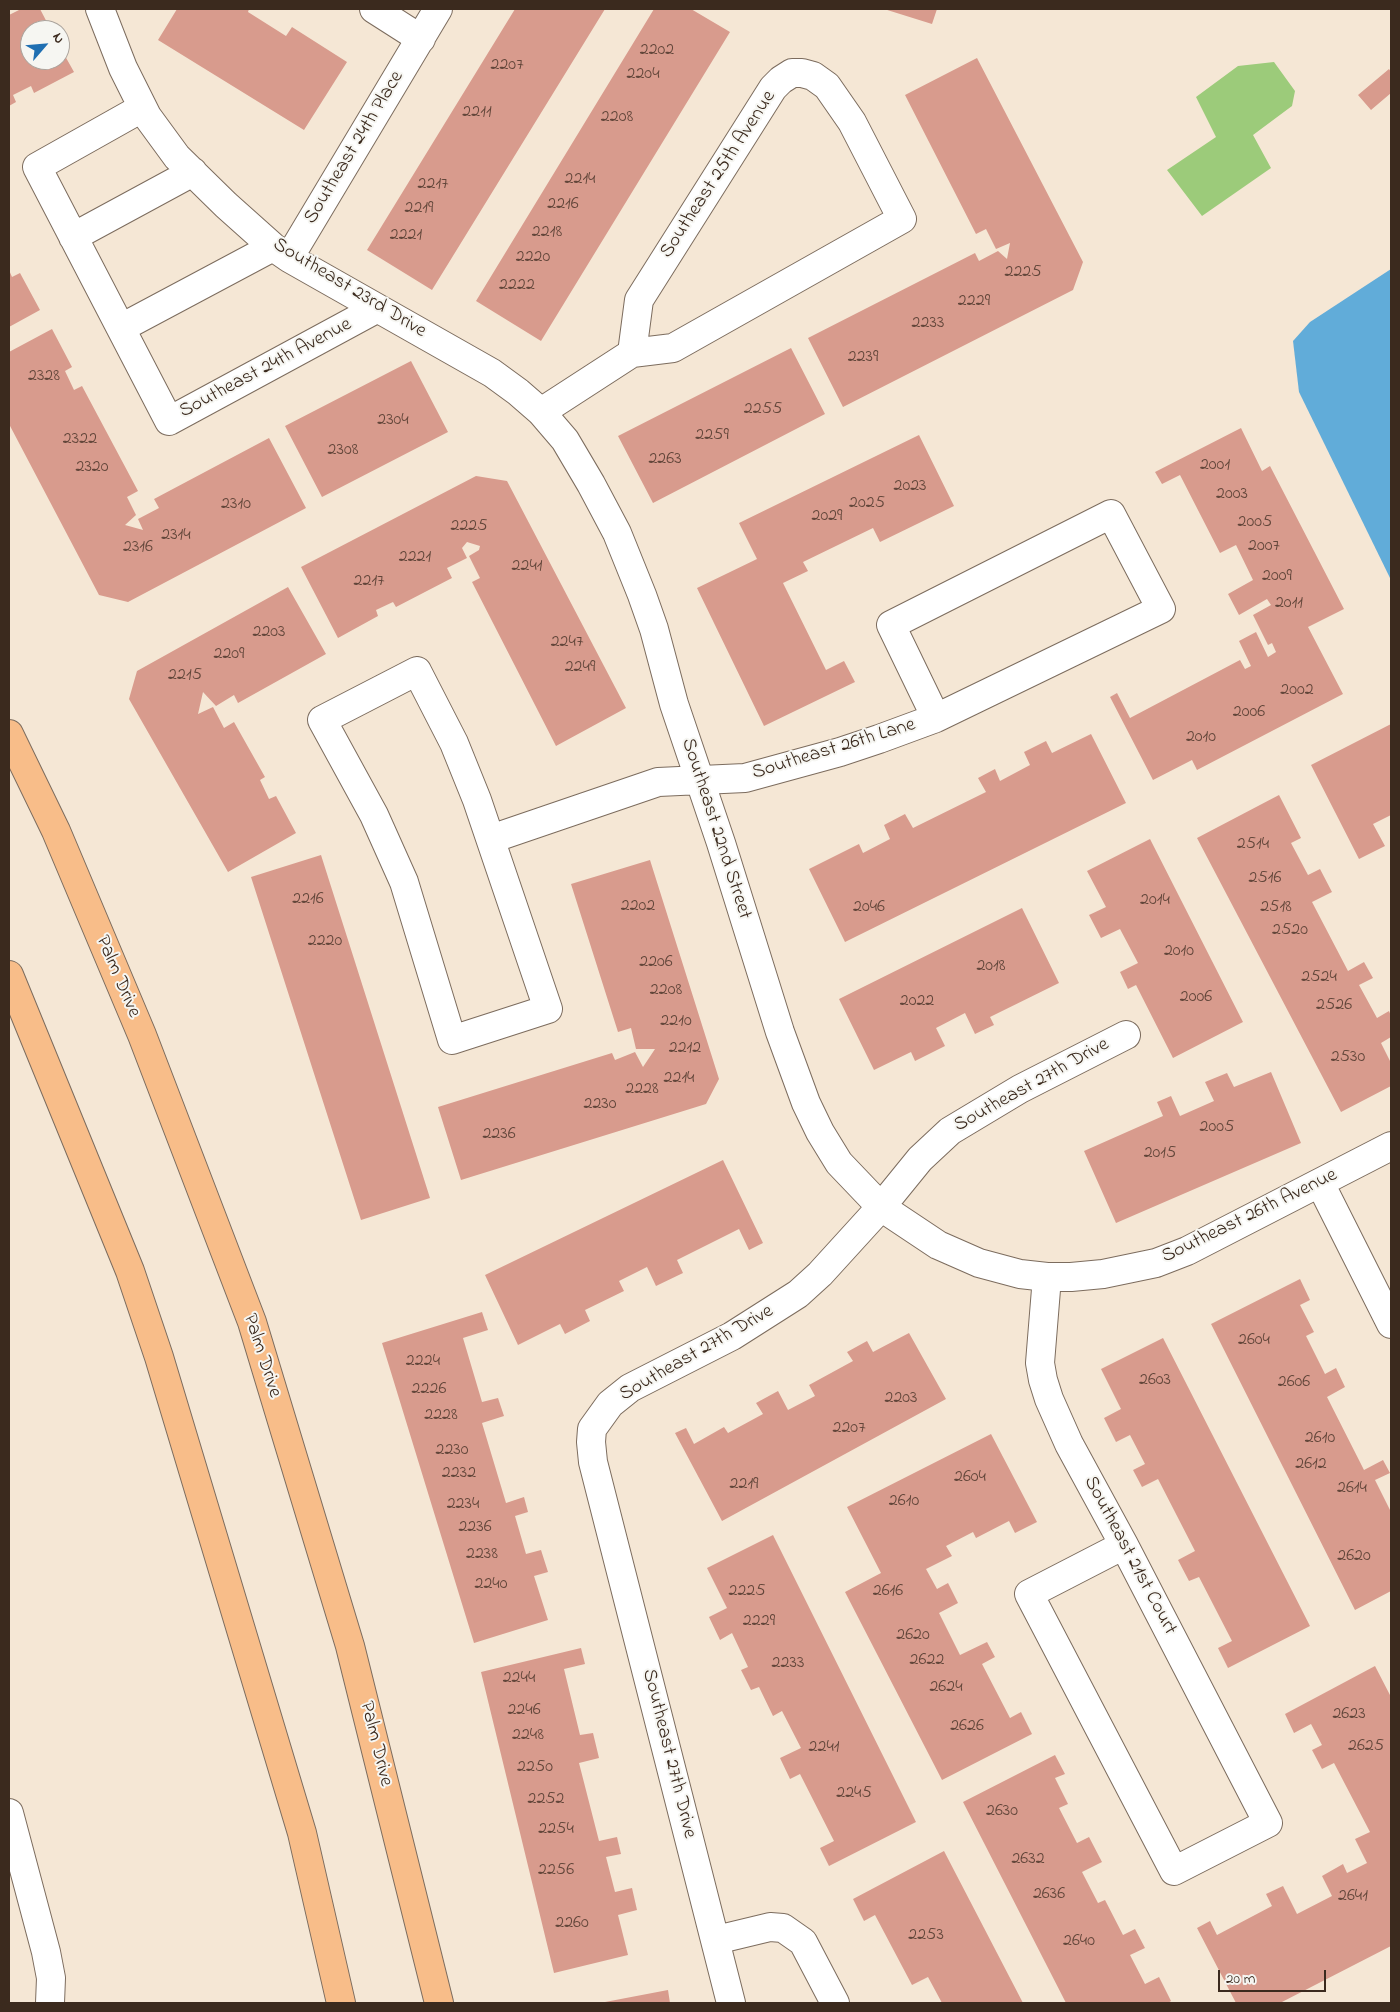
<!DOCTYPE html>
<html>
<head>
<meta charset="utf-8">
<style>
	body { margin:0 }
	#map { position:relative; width:1400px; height:2012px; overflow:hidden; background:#f5e7d5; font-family:"Indie Flower",sans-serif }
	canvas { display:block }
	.frame { position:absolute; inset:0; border:10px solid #3b2a1e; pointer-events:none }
	.north { position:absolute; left:20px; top:20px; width:50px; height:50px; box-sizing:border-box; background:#f6f6f2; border:1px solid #aba49d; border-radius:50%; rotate:63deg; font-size:14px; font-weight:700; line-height:20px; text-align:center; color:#3b2a1e }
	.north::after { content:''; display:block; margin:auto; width:18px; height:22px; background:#1f6fb2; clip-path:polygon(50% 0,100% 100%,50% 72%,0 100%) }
	.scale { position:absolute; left:1218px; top:1970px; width:108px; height:22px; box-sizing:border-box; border:2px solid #3b2a1e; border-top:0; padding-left:6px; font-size:15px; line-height:18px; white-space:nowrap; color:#3b2a1e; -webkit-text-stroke:4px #f6f6f2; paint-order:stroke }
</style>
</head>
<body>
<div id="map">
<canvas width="1400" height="2012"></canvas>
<div class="frame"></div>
<div class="north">N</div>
<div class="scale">20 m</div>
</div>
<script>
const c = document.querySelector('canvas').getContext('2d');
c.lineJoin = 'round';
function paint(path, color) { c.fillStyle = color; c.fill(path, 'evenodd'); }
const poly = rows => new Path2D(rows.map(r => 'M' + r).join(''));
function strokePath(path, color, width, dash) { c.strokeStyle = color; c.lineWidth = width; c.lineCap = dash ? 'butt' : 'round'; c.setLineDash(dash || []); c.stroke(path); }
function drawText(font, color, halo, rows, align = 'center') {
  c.font = font + ' "Indie Flower",sans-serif'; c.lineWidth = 4; c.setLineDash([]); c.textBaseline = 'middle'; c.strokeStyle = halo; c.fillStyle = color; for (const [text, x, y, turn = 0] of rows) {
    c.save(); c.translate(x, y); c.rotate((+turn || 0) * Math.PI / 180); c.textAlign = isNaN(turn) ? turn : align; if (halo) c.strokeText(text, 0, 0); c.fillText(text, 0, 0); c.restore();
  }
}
paint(poly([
	[1274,62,1295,91,1292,106,1253,135,1271,168,1202,216,1167,170,1216,137,1196,97,1238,66]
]), '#9ccb7a');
paint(poly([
	[1391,269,1391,580,1299,392,1293,341,1310,322]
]), '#61acd9');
paint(poly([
	[21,9,40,9,51,30,30,30,30,60,60,60,60,47,74,72,34,93,31,86,13,95,16,102,9,106,9,15],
	[177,9,249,9,248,12,286,36,292,27,347,62,304,130,158,40],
	[515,9,605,9,432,290,367,250],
	[654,9,691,9,730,32,541,341,476,301],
	[884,9,937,9,932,24],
	[977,58,1083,262,1073,290,843,407,808,338,975,253,979,261,998,251,1007,259,1010,243,996,249,986,229,976,234,905,95],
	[1389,69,1391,72,1391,93,1371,110,1358,95],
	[9,270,12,277,20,273,40,310,9,327],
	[52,329,72,367,65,371,74,390,82,386,138,491,127,497,136,515,125,525,143,530,138,519,159,508,154,499,269,438,306,508,128,602,99,595,9,424,9,352],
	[791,348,825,414,653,503,618,436],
	[411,361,448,432,322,497,285,426],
	[1241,428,1262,471,1270,466,1344,609,1308,627,1343,694,1197,770,1192,760,1153,780,1110,697,1117,693,1130,718,1240,660,1245,669,1251,666,1239,641,1256,632,1268,657,1276,652,1272,643,1268,645,1253,615,1271,605,1267,599,1239,615,1228,594,1253,580,1236,545,1220,553,1180,475,1162,484,1155,472],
	[919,435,954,506,880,542,873,528,803,562,808,571,783,583,826,670,844,661,855,682,764,726,697,588,757,559,739,523],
	[476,476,507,481,626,708,556,746,472,582,480,578,469,556,479,550,480,546,467,542,462,548,467,558,447,568,452,578,396,607,393,602,376,610,378,616,338,638,301,567],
	[288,587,326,654,238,703,234,695,216,706,203,692,198,714,213,707,224,728,234,722,265,777,260,780,269,799,276,796,296,833,228,872,129,699,137,671],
	[1391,724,1391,815,1373,824,1385,846,1359,859,1311,765],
	[1091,734,1126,803,845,942,809,869,859,844,863,853,890,839,884,825,905,814,913,828,986,792,978,778,995,769,1000,781,1030,765,1024,752,1046,741,1052,753],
	[1279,795,1301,838,1291,843,1308,875,1320,869,1332,892,1312,902,1348,971,1364,962,1373,978,1359,985,1377,1018,1389,1011,1391,1016,1391,1037,1381,1043,1391,1063,1391,1086,1341,1112,1197,838],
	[1150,839,1243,1022,1173,1058,1136,985,1128,989,1120,972,1138,963,1120,929,1101,938,1089,915,1106,907,1087,871],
	[321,855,430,1198,361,1220,251,877],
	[650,860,719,1079,706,1104,461,1180,438,1107,612,1053,615,1060,635,1052,643,1067,655,1049,636,1049,631,1028,618,1032,571,884],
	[1022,908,1059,983,990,1017,994,1025,975,1034,965,1013,936,1028,945,1046,915,1061,911,1052,874,1070,839,999],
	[1271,1072,1301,1143,1116,1223,1084,1151,1163,1116,1157,1102,1171,1096,1180,1116,1214,1101,1205,1082,1227,1073,1234,1087],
	[723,1160,763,1243,749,1250,739,1229,677,1260,683,1273,656,1286,647,1267,619,1281,624,1291,585,1310,590,1321,565,1334,560,1324,518,1345,485,1275],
	[1300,1279,1310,1300,1300,1305,1314,1332,1306,1336,1325,1374,1336,1368,1345,1387,1327,1397,1364,1470,1383,1460,1390,1473,1375,1480,1391,1512,1391,1591,1355,1610,1211,1324],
	[482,1312,488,1330,463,1338,482,1402,498,1398,504,1416,482,1423,506,1503,524,1497,528,1512,515,1516,526,1554,541,1550,548,1572,534,1576,548,1620,474,1643,382,1343],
	[909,1333,946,1399,722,1521,675,1433,686,1428,694,1444,724,1427,728,1433,763,1414,756,1403,778,1391,788,1410,815,1396,809,1385,853,1361,847,1352,867,1341,873,1352],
	[1163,1338,1310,1626,1228,1668,1218,1648,1232,1641,1199,1577,1189,1581,1178,1560,1195,1551,1158,1479,1142,1487,1133,1470,1145,1464,1130,1435,1116,1442,1104,1418,1121,1409,1101,1369],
	[991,1434,1037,1522,1015,1533,1009,1521,976,1538,973,1532,946,1546,952,1556,926,1569,937,1589,948,1583,958,1603,939,1613,960,1655,987,1642,995,1657,982,1664,1010,1718,1021,1712,1032,1734,942,1780,845,1592,881,1573,847,1507],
	[773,1535,916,1822,829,1866,820,1848,834,1841,800,1774,790,1779,780,1758,801,1748,782,1711,773,1716,759,1687,751,1690,741,1670,748,1667,732,1633,720,1640,709,1617,727,1608,707,1568],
	[581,1648,585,1664,564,1669,580,1735,593,1733,599,1758,579,1763,599,1841,617,1837,621,1854,606,1857,615,1892,632,1888,637,1910,618,1915,628,1955,554,1973,481,1672],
	[1375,1666,1391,1697,1391,1946,1280,2003,1236,2003,1197,1928,1210,1921,1217,1935,1272,1906,1266,1894,1283,1886,1297,1914,1332,1896,1322,1876,1343,1864,1347,1873,1367,1863,1355,1839,1370,1832,1334,1763,1322,1769,1312,1750,1322,1745,1311,1724,1294,1733,1285,1714],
	[1055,1755,1065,1774,1055,1778,1068,1804,1059,1808,1077,1843,1089,1837,1102,1862,1082,1872,1098,1903,1105,1900,1123,1935,1135,1929,1145,1948,1130,1955,1145,1984,1159,1977,1171,2001,1168,2003,1066,2003,963,1802],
	[944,1851,1023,2003,942,2003,928,1977,912,1985,875,1915,864,1921,853,1899],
	[668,1990,670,2003,605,2003,605,2002]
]), '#d89b8d');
const minor = poly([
	[100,9,123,68,147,116,177,157,226,205,273,247,289,258,492,373,518,392,541,412,565,440,591,484,617,533,642,595,654,629,674,704,721,843,780,1032,806,1103,820,1132,839,1163,881,1207,938,1245,979,1263,1020,1274,1047,1277,1071,1277,1103,1274,1156,1263,1187,1251,1391,1146],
	[374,9,421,39],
	[142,108,37,167,169,421,376,309],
	[73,237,193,172],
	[289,258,438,9],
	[121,328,273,247],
	[541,412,632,353,673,348,902,219,852,122,827,86,813,76,802,73,792,73,781,80,773,88,639,300,632,353],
	[417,671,454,743,477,800,548,1009,452,1040,404,882,374,815,322,720,417,671],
	[491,839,658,782,745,778,840,752,879,739,936,718,1161,609,1111,514,891,625,936,718],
	[1320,1183,1391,1324],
	[1047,1277,1040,1363,1043,1380,1049,1399,1069,1444,1124,1545,1268,1823,1174,1871,1029,1594,1124,1545],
	[9,1813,46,1952,51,1978,50,2003],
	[716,1940,770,1927,783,1928,803,1942,835,2003],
	[731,2003,593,1462,591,1442,592,1429,610,1404,630,1388,732,1336,798,1294,820,1274,881,1207,920,1159,950,1131,1020,1089,1126,1035]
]);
const major = poly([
	[9,734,56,831,142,1035,252,1322,350,1646,439,2003],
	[9,975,130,1271,159,1357,302,1833,341,2003]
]);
strokePath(minor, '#7c6c5e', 30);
strokePath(major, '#7c6c5e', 30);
strokePath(minor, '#fff', 28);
strokePath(major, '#f8bd89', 28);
drawText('18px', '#62463a', null, [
	["2202",657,51],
	["2207",507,66],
	["2204",643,75],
	["2211",477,113],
	["2208",617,118],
	["2214",580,180],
	["2217",433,185],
	["2216",563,205],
	["2219",419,209],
	["2218",547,233],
	["2221",406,236],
	["2220",533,258],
	["2225",1023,273],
	["2222",517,286],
	["2229",974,302],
	["2233",928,324],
	["2239",863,358],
	["2328",44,377],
	["2255",763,410],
	["2304",393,421],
	["2259",712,436],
	["2322",80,440],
	["2308",343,451],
	["2263",665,460],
	["2001",1215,466],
	["2320",92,468],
	["2023",910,487],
	["2003",1232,495],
	["2025",867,504],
	["2310",236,505],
	["2029",827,517],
	["2005",1255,523],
	["2225",469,527],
	["2314",176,536],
	["2007",1264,547],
	["2316",138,548],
	["2221",415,558],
	["2241",527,567],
	["2009",1277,577],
	["2217",369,582],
	["2011",1289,604],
	["2203",269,633],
	["2247",567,643],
	["2209",229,655],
	["2249",580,668],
	["2215",185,676],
	["2002",1297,691],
	["2006",1249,713],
	["2010",1201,738],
	["2514",1253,845],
	["2516",1265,879],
	["2216",308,900],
	["2014",1155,901],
	["2202",638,907],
	["2046",869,908],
	["2518",1276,908],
	["2520",1290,931],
	["2220",325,942],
	["2010",1179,952],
	["2206",656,963],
	["2018",991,967],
	["2524",1319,978],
	["2208",666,991],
	["2006",1196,998],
	["2022",917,1002],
	["2526",1334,1006],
	["2210",676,1022],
	["2212",685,1049],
	["2530",1348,1058],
	["2214",679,1079],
	["2228",642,1090],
	["2230",600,1105],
	["2005",1217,1128],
	["2236",499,1135],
	["2015",1160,1154],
	["2604",1254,1341],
	["2224",423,1362],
	["2603",1155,1381],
	["2606",1294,1383],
	["2226",429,1390],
	["2203",901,1399],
	["2228",441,1416],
	["2207",849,1429],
	["2610",1320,1439],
	["2230",452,1451],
	["2612",1311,1465],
	["2232",459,1474],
	["2604",970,1478],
	["2219",744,1485],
	["2614",1352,1489],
	["2610",904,1502],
	["2234",463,1505],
	["2236",475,1528],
	["2238",482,1555],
	["2620",1354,1557],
	["2240",491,1585],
	["2225",747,1592],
	["2616",888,1592],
	["2229",759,1622],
	["2620",913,1636],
	["2622",927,1661],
	["2233",788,1664],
	["2244",519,1679],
	["2624",946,1688],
	["2246",524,1711],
	["2623",1349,1715],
	["2626",967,1727],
	["2248",528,1736],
	["2625",1366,1747],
	["2241",824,1748],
	["2250",535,1768],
	["2245",854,1794],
	["2252",546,1800],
	["2630",1002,1812],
	["2254",556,1830],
	["2632",1028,1860],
	["2256",556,1871],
	["2636",1049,1895],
	["2641",1353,1897],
	["2260",572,1924],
	["2253",926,1936],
	["2640",1079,1942]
]);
drawText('20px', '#3b2a1e', '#f6f6f2', [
	["Southeast 24th Place",355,148,-59],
	["Southeast 25th Avenue",719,175,-57],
	["Southeast 23rd Drive",349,289,31],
	["Southeast 24th Avenue",266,369,-28],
	["Southeast 26th Lane",834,750,-17],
	["Southeast 22nd Street",715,829,72],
	["Palm Drive",117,977,67],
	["Southeast 27th Drive",1032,1086,-29],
	["Southeast 26th Avenue",1250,1217,-26],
	["Southeast 27th Drive",697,1354,-30],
	["Palm Drive",261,1356,72],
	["Southeast 21st Court",1129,1556,62],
	["Palm Drive",375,1744,76],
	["Southeast 27th Drive",668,1754,76]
]);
</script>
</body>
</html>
